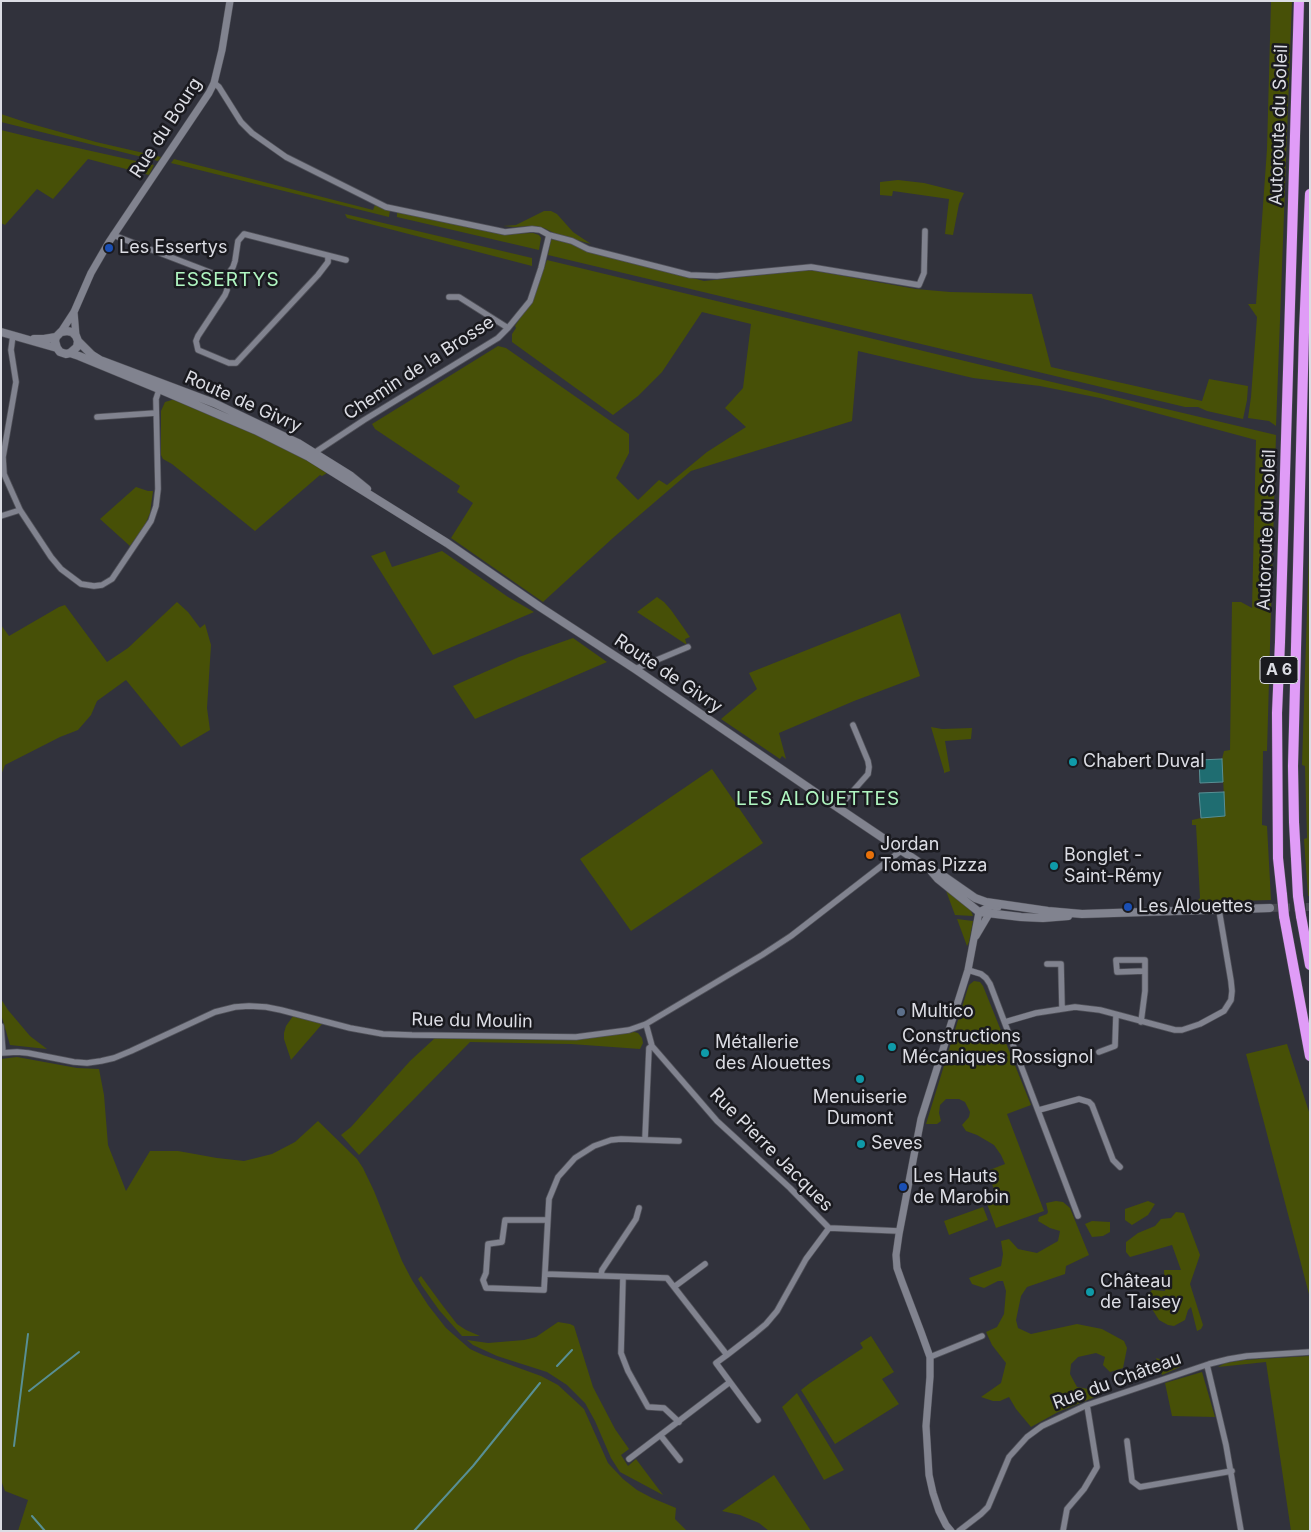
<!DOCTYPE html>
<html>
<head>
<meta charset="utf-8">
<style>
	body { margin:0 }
	#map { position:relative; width:1311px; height:1532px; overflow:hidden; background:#31323c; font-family:Inter,sans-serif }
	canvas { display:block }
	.frame { position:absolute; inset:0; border:2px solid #dcdde4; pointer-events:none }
</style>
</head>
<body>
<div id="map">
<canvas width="1311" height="1532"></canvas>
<div class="frame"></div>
</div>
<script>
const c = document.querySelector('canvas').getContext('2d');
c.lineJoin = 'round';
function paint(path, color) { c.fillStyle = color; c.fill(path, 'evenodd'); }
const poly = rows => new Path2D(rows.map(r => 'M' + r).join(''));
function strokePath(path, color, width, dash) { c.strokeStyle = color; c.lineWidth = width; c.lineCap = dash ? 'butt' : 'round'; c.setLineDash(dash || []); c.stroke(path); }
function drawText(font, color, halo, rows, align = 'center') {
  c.font = font + ' Inter,sans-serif'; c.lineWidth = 5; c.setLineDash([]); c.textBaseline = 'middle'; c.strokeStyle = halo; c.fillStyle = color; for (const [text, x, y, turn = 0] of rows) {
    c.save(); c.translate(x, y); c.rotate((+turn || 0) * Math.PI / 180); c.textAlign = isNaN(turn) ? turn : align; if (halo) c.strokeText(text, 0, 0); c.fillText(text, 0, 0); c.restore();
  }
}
paint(poly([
	[1271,1,1292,1,1276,426,1269,421,1248,418,1251,397,1257,317,1248,304,1256,304,1267,149],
	[1,114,28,123,96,142,161,157,158,161,1,122],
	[1,130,42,140,154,165,149,175,88,159,53,199,37,189,5,225,1,223],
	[174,159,373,210,375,205,390,210,389,217,171,163],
	[898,180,924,183,964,193,959,204,953,235,945,234,949,199,893,191,892,196,880,195,880,182],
	[544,211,551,211,557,214,573,232,591,244,556,234,544,228,532,226,514,227,503,226,516,225],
	[397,212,505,234,533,233,539,235,541,238,539,250,397,217],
	[345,214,532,258,532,266,347,218],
	[553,239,571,243,585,250,704,281,810,270,916,289,950,292,1032,294,1051,367,1202,401,1209,379,1248,386,1247,400,1243,419,1207,411,1198,407,1185,407,548,255,551,240],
	[547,260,1031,377,1276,435,1267,751,1263,751,1262,825,1267,826,1271,900,1196,902,1200,898,1196,825,1192,825,1192,820,1201,818,1225,816,1222,759,1224,751,1230,750,1232,602,1241,602,1252,608,1256,440,1100,398,1040,386,973,378,858,351,852,421,691,471,614,537,543,602,451,538,473,503,457,492,460,486,375,429,372,424,498,346,506,348,629,434,629,453,616,478,638,500,659,480,667,485,707,452,746,427,725,408,743,388,751,324,702,312,662,372,638,396,613,415,512,342,512,334,516,328,515,326,532,300],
	[175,399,290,449,327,473,322,476,320,475,255,531,172,464,163,459,161,455,161,411,165,402],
	[136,487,148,491,153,491,150,513,145,525,130,546,100,519],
	[1310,519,1310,896,1308,896,1304,839,1307,838,1305,766,1302,765],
	[385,551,392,567,442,551,508,597,534,612,433,655,371,556],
	[657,597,664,602,671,610,690,637,685,639,687,645,637,612],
	[177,602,188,612,200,628,205,624,211,645,207,708,210,730,181,747,126,680,97,701,91,715,78,730,60,737,5,765,1,775,1,625,9,636,59,607,65,605,107,662,128,648],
	[900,613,920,676,854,701,779,733,786,759,782,756,780,759,721,719,757,689,749,673],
	[573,638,607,662,475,719,453,686,519,657],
	[931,727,942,729,972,728,971,739,945,741,950,771,944,773,944,771],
	[712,769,763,843,631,931,580,859],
	[945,888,971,911,973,916,955,915],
	[957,919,973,921,969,942,967,946],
	[974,981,980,982,983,986,1031,1105,1007,1114,1044,1211,996,1228,986,1201,997,1197,987,1171,1005,1164,1001,1155,994,1145,977,1135,966,1131,962,1125,969,1117,970,1112,965,1102,959,1099,946,1099,940,1105,939,1113,941,1121,937,1124,926,1124,967,991,969,985],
	[1,999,8,1010,30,1036,47,1049,10,1045,1,1014],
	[293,1016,296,1016,323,1023,291,1060,284,1039,284,1033,286,1026],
	[634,1032,638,1033,642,1038,643,1043,640,1049,571,1044,470,1042,359,1155,341,1135,351,1127,410,1061,435,1038,574,1038],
	[1287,1044,1310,1115,1310,1298,1246,1054],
	[17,1057,77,1068,99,1069,104,1095,108,1145,126,1191,150,1151,178,1151,217,1158,244,1161,272,1154,295,1142,318,1121,357,1159,363,1168,374,1191,402,1261,412,1280,428,1305,446,1328,470,1349,483,1355,541,1376,558,1385,584,1409,608,1463,623,1479,637,1490,652,1498,676,1508,675,1519,687,1531,18,1531,28,1500,5,1491,1,1480,1,1059],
	[1056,1201,1063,1202,1070,1208,1089,1255,1066,1266,1065,1274,1027,1287,1021,1296,1016,1320,1018,1328,1031,1334,1077,1324,1102,1329,1124,1341,1127,1348,1123,1368,1110,1372,1103,1365,1105,1357,1096,1353,1078,1357,1071,1364,1070,1374,1077,1387,1094,1390,1095,1397,1058,1412,1031,1427,1016,1409,1009,1397,1000,1401,993,1401,981,1397,1001,1383,1006,1363,992,1345,986,1332,997,1327,1004,1314,1006,1291,1003,1281,998,1281,984,1288,972,1284,969,1278,1001,1266,1003,1254,1001,1241,1009,1239,1018,1249,1037,1253,1058,1241,1060,1231,1050,1228,1038,1221,1039,1217,1047,1214,1048,1212,1046,1203],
	[1148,1201,1155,1204,1148,1215,1132,1225,1125,1220,1125,1209],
	[983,1207,988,1220,949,1235,944,1221],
	[1176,1212,1184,1213,1200,1255,1190,1284,1203,1325,1201,1329,1197,1331,1191,1307,1188,1310,1185,1320,1174,1326,1168,1325,1159,1320,1145,1298,1152,1290,1165,1291,1164,1270,1181,1270,1172,1245,1130,1257,1126,1252,1126,1242,1138,1233,1155,1226,1161,1219,1171,1218],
	[1092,1221,1110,1222,1110,1232,1103,1236,1092,1237,1085,1224],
	[421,1276,443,1306,457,1324,466,1330,480,1336,462,1336,439,1310,422,1286,418,1279],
	[558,1322,570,1324,574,1326,593,1387,615,1429,629,1449,621,1455,628,1466,636,1459,663,1495,620,1472,611,1458,595,1421,585,1403,567,1385,547,1372,497,1356,473,1345,467,1340,488,1343,524,1340,536,1337],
	[871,1336,894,1372,882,1379,899,1404,835,1444,801,1390,810,1383,863,1348,860,1343],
	[1310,1356,1310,1531,1291,1531,1266,1362,1218,1367,1225,1363,1244,1360],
	[1156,1358,1177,1364,1180,1367,1162,1375],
	[1202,1372,1215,1417,1172,1416,1165,1383],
	[797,1393,844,1470,824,1480,782,1407],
	[774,1475,811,1531,769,1531,759,1523,740,1515,722,1511]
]), '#475007');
const water = poly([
	[1222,759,1223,782,1200,783,1199,760,1222,759],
	[1224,792,1225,816,1201,818,1199,793,1224,792]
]);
paint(water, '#1f6d71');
strokePath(water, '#588f94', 1);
strokePath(poly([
	[557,1366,572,1350],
	[29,1391,79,1352],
	[14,1446,28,1334],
	[32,1516,45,1531],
	[414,1531,473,1466,540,1383]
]), '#588f94', 2);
strokePath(poly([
	[1270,908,1310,907]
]), '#4b4c55', 8, [8, 4]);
const minor = poly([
	[214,83,219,87,241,122,252,133,286,157,386,207,505,232,532,229,540,230,549,235,541,268,530,301,508,328,498,338,364,420,311,455],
	[113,235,225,278],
	[549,235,572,241,588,249,690,275,717,276,811,267,919,285,924,273,925,231],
	[328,256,328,262,318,275,236,363,229,363,198,350,196,341,198,336,225,295,227,290,225,278,233,267,235,261,238,241,244,234,346,260],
	[449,297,459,297,508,328],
	[13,335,11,350,16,382,3,457,4,474,20,510,51,557,61,569,81,584,94,586,102,585,112,579,151,521,156,506,158,489,156,399,160,387],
	[97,417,156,413],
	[1,516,20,510],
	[635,669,688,647],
	[838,808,868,774,869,767,868,761,853,725],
	[1047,964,1061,964,1062,1008],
	[968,970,981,974,986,978,990,984,1078,1216],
	[1005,1022,1036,1013,1075,1007,1100,1010,1175,1030,1182,1030,1200,1024,1224,1011,1231,1000,1232,991,1231,981,1219,910],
	[1141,1022,1145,991,1145,960,1116,960,1117,972,1145,971],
	[646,1024,652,1046,717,1121,790,1188,829,1228],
	[1,1026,3,1053],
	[1099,1052,1115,1046,1116,1015],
	[1,1053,17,1052,28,1053,74,1062,87,1063,101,1061,114,1058,131,1051,215,1012,235,1007,249,1006,266,1007,281,1010,350,1028,383,1034,412,1035,576,1037,629,1030,646,1024,762,955,791,936,902,850],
	[1039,1110,1079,1099,1089,1102,1092,1105,1113,1160,1120,1167],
	[645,1139,649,1048,652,1046],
	[547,1220,505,1220,502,1242,488,1244,486,1273,483,1280,486,1288,544,1290,549,1199,558,1177,575,1158,594,1146,611,1140,621,1139,679,1141],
	[829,1228,899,1231],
	[545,1274,667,1278,727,1355,754,1334,766,1324,777,1311,806,1259,829,1228],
	[601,1275,602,1270,636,1219,639,1208],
	[623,1277,621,1353,628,1371,648,1407,664,1408,679,1422],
	[674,1287,705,1264],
	[727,1355,716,1363,758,1420],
	[930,1357,982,1336],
	[1207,1365,1226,1445,1241,1531],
	[661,1436,680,1460],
	[1127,1441,1132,1481,1140,1487,1232,1471],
	[629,1459,730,1382],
	[959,1531,981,1514,988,1507,1009,1457,1027,1437,1042,1426,1087,1405,1209,1364,1229,1359,1247,1356,1310,1352],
	[1063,1531,1067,1509,1084,1489,1097,1467,1087,1405]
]);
const tertiary = poly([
	[74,312,76,336],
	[61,332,74,312,91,273,109,242,209,93,214,83,222,50,230,1],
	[976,936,989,914,987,908],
	[951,1531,946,1525,939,1511,933,1493,929,1475,926,1426,930,1377,930,1357,921,1332,902,1282,897,1268,896,1255,899,1234,921,1119,968,970,979,912,991,906,998,907]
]);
const secondary = poly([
	[1,332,57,348],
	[34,339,44,339,56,337],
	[78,341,92,355,100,360,214,403,298,443,351,476,367,489],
	[70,353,77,347,78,341,76,336,72,332,67,331,61,332,56,337,55,341,57,348,60,352,66,354,70,353,79,356,159,389,255,430,309,457,447,543,540,607,635,669,825,799,929,869,942,875,975,898,986,902,1048,911,1082,914,1270,908],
	[932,872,938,879,979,912,1021,917,1043,918,1068,916]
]);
const motorway = poly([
	[1282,895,1278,858,1277,713,1280,642,1299,1],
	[1298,896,1294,822,1293,766,1304,332,1310,194],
	[1284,916,1310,1056],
	[1301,916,1310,965]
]);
strokePath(minor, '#505159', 7);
strokePath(tertiary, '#505159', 8);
strokePath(secondary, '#505159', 9);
strokePath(motorway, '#505159', 11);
strokePath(minor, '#81838f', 5.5);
strokePath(tertiary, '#81838f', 7);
strokePath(secondary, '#81838f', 8);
strokePath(motorway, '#e09cf7', 10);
const motorwayBridge = poly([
	[1282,895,1284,916],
	[1298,896,1301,916]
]);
strokePath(motorwayBridge, '#505159', 11, []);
strokePath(motorwayBridge, '#e09cf7', 10);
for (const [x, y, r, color] of [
	[109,248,5,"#1a4fb4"],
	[1073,762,5,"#0f9aa8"],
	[870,855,5,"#e8710a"],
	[1054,866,5,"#0f9aa8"],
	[1128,907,5,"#1a4fb4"],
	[901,1012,5,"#5c6f8a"],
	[892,1047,5,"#0f9aa8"],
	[705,1053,5,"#0f9aa8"],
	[860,1079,5,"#0f9aa8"],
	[861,1144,5,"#0f9aa8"],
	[903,1187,5,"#1a4fb4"],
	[1090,1292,5,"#0f9aa8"]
]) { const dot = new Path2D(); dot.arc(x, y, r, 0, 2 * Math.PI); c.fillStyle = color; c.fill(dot); strokePath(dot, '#1a1a1f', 2); }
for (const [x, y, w] of [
	[1279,670,38]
]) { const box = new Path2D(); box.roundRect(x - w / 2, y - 13.5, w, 27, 4); c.fillStyle = '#1a1a1f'; c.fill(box); strokePath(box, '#dcdde4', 1); }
drawText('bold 16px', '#dcdde4', null, [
	["A 6",1279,670]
]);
drawText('18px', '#dcdde4', '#1a1a1f', [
	["Autoroute du Soleil",1279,125,-88],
	["Rue du Bourg",166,128,-57],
	["Chemin de la Brosse",419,368,-33],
	["Route de Givry",243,402,24],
	["Autoroute du Soleil",1267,530,-88],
	["Route de Givry",668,674,34],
	["Rue du Moulin",472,1021,1],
	["Rue Pierre Jacques",771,1150,45],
	["Rue du Château",1117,1381,-20]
]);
drawText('18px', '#dcdde4', '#1a1a1f', [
	["Les Essertys",119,248],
	["Chabert Duval",1083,762],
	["Jordan",880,845],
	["Tomas Pizza",880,866],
	["Bonglet -",1064,856],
	["Saint-Rémy",1064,877],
	["Les Alouettes",1138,907],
	["Multico",911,1012],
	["Constructions",902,1037],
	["Mécaniques Rossignol",902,1058],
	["Métallerie",715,1043],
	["des Alouettes",715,1064],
	["Menuiserie",860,1098,"center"],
	["Dumont",860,1119,"center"],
	["Seves",871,1144],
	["Les Hauts",913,1177],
	["de Marobin",913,1198],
	["Château",1100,1282],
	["de Taisey",1100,1303]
], 'left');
c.letterSpacing = '1px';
drawText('19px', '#b0f6c1', '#1a1a1f', [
	["ESSERTYS",227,280],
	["LES ALOUETTES",818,799]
]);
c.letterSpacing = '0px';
</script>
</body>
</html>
